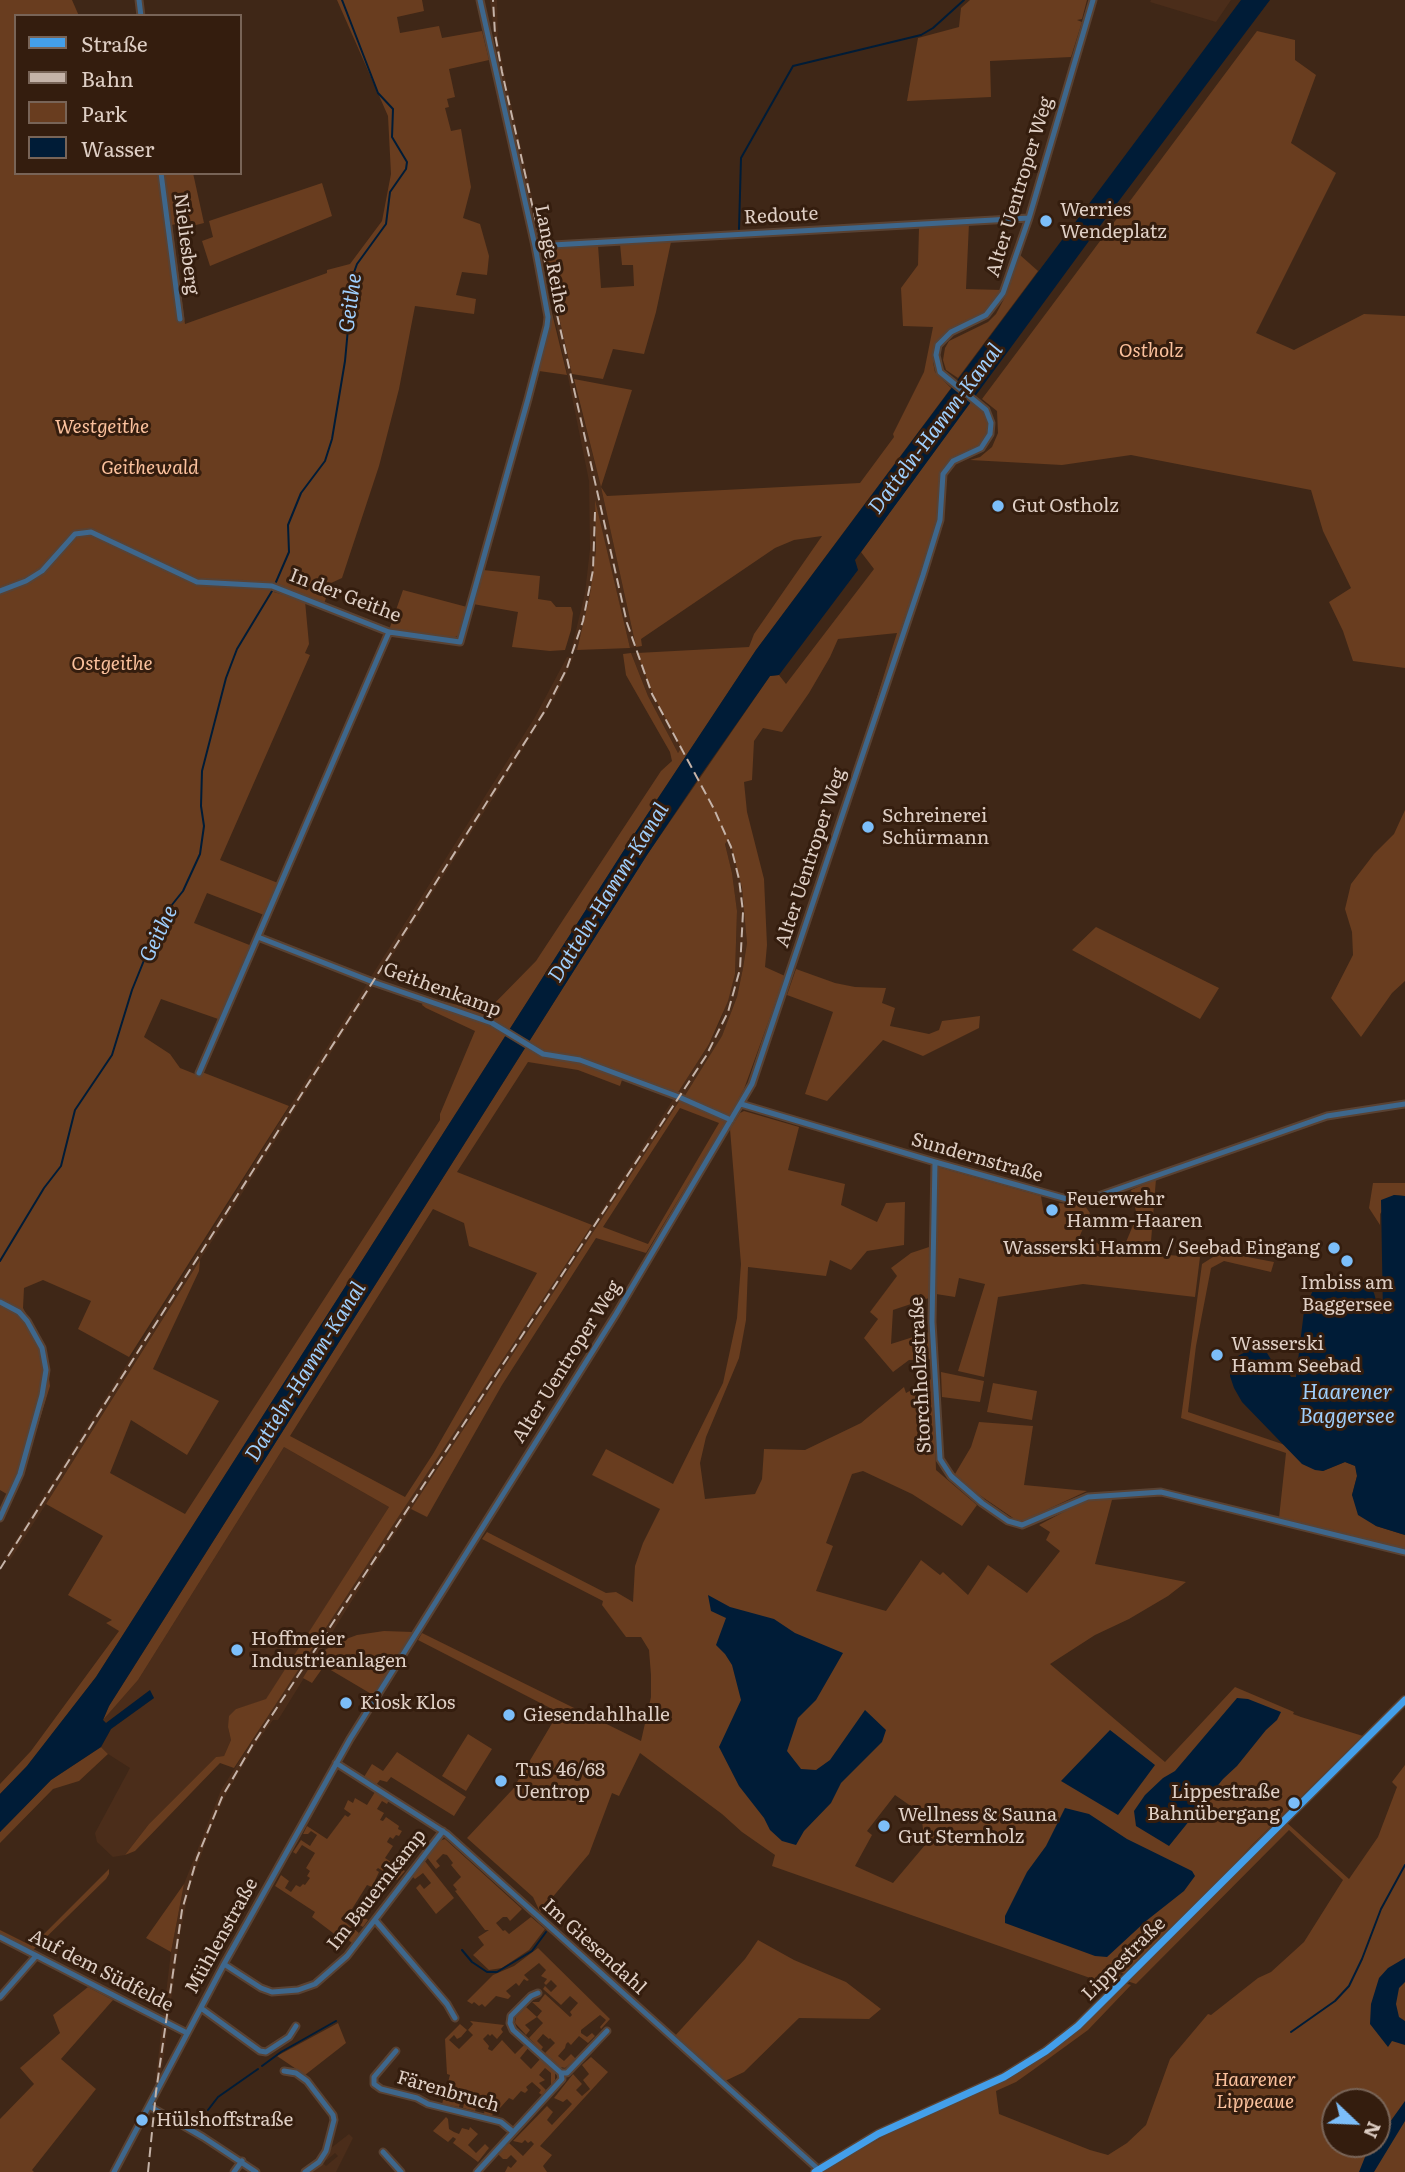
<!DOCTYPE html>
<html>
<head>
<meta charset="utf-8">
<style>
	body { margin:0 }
	#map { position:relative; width:1405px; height:2172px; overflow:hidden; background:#3f2717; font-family:Literata,serif }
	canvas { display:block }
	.legend { position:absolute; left:14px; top:14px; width:228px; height:161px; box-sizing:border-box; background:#341d0e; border:2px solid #786457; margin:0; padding:9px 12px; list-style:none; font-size:21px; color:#dfcfc5 }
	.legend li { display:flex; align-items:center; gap:14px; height:35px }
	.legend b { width:35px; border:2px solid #786457 }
	.north { position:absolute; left:1321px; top:2088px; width:70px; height:70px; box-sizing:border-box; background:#341d0e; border:2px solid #786457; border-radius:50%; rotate:113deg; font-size:19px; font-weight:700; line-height:28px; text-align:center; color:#dfcfc5 }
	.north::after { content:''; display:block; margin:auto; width:24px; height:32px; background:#7cbef9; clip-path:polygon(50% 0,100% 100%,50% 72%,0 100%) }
</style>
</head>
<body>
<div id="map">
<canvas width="1405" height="2172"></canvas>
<ul class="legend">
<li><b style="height:9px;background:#439fea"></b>Straße</li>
<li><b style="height:9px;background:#c5b3a8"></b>Bahn</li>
<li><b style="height:19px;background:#693d1f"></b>Park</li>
<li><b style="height:19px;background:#001c37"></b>Wasser</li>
</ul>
<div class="north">N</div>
</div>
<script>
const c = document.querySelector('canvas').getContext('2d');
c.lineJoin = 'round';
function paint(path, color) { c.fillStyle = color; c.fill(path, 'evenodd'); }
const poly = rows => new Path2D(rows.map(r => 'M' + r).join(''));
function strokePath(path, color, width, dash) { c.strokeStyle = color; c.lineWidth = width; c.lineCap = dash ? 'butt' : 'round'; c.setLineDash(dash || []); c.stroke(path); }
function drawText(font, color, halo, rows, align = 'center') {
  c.font = font + ' Literata,serif'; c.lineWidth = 6; c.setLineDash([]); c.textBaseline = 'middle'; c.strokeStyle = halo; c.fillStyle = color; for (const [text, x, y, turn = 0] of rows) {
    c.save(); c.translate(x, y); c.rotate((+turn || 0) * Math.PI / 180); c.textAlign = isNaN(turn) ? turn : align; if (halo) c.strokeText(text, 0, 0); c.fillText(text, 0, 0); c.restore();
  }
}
paint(poly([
	[490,0,497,0,498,39,505,77,572,374,601,487,636,647,630,648,595,504,596,550,590,594,577,650,571,651,585,593,590,549,589,481,568,377,500,82],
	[1151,0,1231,0,1216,22,1150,2],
	[631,653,637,653,653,695,681,748,678,753,648,696],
	[574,656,558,692,495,795,375,983,369,980,535,717,567,657],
	[729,837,738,864,745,915,747,943,743,968,737,997,722,1037,684,1097,677,1094,709,1044,720,1022,735,974,737,911,732,873,725,844],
	[367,984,373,986,46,1504,10,1560,5,1557],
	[674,1098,680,1100,366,1578,278,1720,273,1720,255,1745,227,1793,214,1820,190,1886,180,1934,161,2076,155,2084,171,1952,184,1884,221,1790,347,1592,598,1216],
	[284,1447,389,1507,266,1700,236,1709,228,1727,231,1740,224,1756,216,1757,149,1824,125,1855,113,1857,97,1842,95,1833,130,1768,108,1754,101,1747,111,1729,154,1698,149,1691,106,1723,103,1720,138,1680],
	[349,2134,353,2138,336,2172,311,2172,308,2170,320,2161,326,2166,338,2156,335,2153,327,2160,323,2158,327,2147,331,2148]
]), '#4b2d1a');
paint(poly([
	[0,0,72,0,79,16,16,16,16,173,193,173,204,223,192,226,190,220,172,225,185,324,327,273,327,270,350,264,382,221,391,174,388,116,337,0,422,0,424,11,397,17,400,33,439,26,442,38,482,31,489,60,449,69,455,97,447,99,449,107,445,108,451,131,461,129,471,187,463,218,480,224,489,256,487,275,462,272,456,295,476,299,474,314,415,306,399,389,379,466,342,578,331,583,324,604,278,584,274,592,305,601,309,644,305,653,310,655,220,860,278,883,264,915,207,893,194,923,252,946,221,1020,161,999,144,1037,170,1054,180,1068,200,1076,202,1072,289,1106,129,1357,78,1329,91,1301,43,1280,24,1288,23,1308,45,1348,50,1386,34,1438,28,1443,10,1496,0,1490],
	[970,0,1087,0,1082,19,1077,20,1082,22,1071,57,990,61,991,97,907,101,918,38,959,27,961,8],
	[1257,31,1295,40,1295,60,1316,75,1291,143,1336,173,1256,333,1294,350,1364,314,1405,316,1405,668,1353,661,1343,631,1329,602,1351,588,1323,531,1311,490,1131,455,1062,465,970,460,980,457,992,447,998,433,997,411,982,399],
	[322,183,332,216,210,266,202,241,213,237,209,221],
	[969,223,966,289,1002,290,995,302,982,315,949,330,935,344,933,362,935,372,951,388,756,650,633,836,96,1677,27,1766,0,1794,0,1784,31,1751,119,1631,106,1623,112,1620,68,1595,103,1536,46,1504,200,1260,199,1271,153,1369,219,1401,187,1455,131,1420,110,1473,185,1514,440,1120,440,1114,475,1031,426,1008,422,1005,425,997,486,1012,536,961,661,771,672,761,670,752,626,675,623,654,631,653,648,696,678,753,681,748,653,695,637,653,749,647,754,634,822,536,794,540,775,548,641,639,642,646,636,647,601,487,574,379,632,390,601,487,607,496,860,483,894,437,893,434,924,372,933,327,903,326,901,288,918,265,919,228],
	[671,242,656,312,644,354,613,349,603,379,572,374,543,247,598,245,601,288,634,286,633,265,622,265,620,244],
	[1020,255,1038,271,958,378,946,370,943,360,945,348,949,341,988,322,996,314,1005,297],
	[549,309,551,309,567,375,539,371,550,324],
	[970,402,984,412,988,420,988,433,982,443,954,457,941,472,937,522,861,749,897,633,838,639,830,657,809,693,782,732,763,728,754,741,752,780,744,782,747,812,764,879,767,945,765,967,785,976,744,1089,729,1116,684,1097,722,1036,737,997,743,968,747,943,742,888,729,838,725,844,732,873,737,911,735,974,728,1001,709,1044,677,1094,623,1077,620,1086,578,1070,528,1062,457,1172,592,1225,406,1505,234,1768,220,1763,135,1851,125,1855,149,1824,216,1757,224,1756,231,1740,228,1727,229,1716,236,1709,266,1699,389,1507,284,1447,138,1680,103,1720,109,1706,647,855,770,676,779,675,786,684,874,569,861,552],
	[433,1209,464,1223,469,1246,537,1273,433,1454,405,1497,290,1436],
	[595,500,630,648,577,650,590,594,596,550],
	[483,570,540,576,538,599,551,601,556,607,571,607,573,613,571,630,565,650,550,651,512,647,518,612,473,604],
	[403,590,467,607,459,635,450,640,389,630],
	[1405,810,1405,981,1392,993,1361,1037,1331,998,1353,955,1352,932,1345,909,1351,884,1374,854,1394,834],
	[1096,927,1219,988,1200,1019,1072,950],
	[796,969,835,983,855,987,886,988,882,1003,895,1008,890,1026,929,1034,939,1030,942,1021,980,1016,979,1028,923,1056,883,1040,827,1101,805,1094,833,1012,787,995],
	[680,1100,726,1121,646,1253,596,1238,502,1385,427,1517,411,1509],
	[680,1108,719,1123,648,1244,603,1227],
	[744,1111,799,1127,788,1170,845,1184,841,1205,877,1222,886,1203,905,1202,904,1245,867,1251,851,1270,830,1260,826,1276,748,1267,746,1320,739,1358,706,1437,700,1463,705,1499,755,1494,762,1479,764,1449,805,1450,861,1423,904,1387,906,1393,933,1378,936,1470,977,1505,962,1526,912,1494,863,1471,852,1474,826,1543,833,1546,816,1591,886,1611,921,1560,940,1575,943,1572,968,1595,988,1565,1027,1593,1060,1551,1046,1540,1050,1532,1039,1525,1088,1499,1113,1496,1095,1564,1186,1582,1168,1596,1129,1619,1095,1635,1050,1664,1165,1762,1235,1687,1294,1712,1293,1714,1301,1717,1363,1736,1252,1845,1198,1904,1125,1974,1108,1969,1121,1975,1110,1985,772,1866,775,1855,742,1832,722,1814,640,1753,619,1796,612,1793,589,1854,540,1912,533,1897,467,1838,513,1789,557,1715,554,1710,418,1640,422,1633,641,1741,651,1697,651,1675,649,1650,641,1637,626,1637,602,1605,603,1601,482,1539,487,1532,606,1593,616,1592,633,1602,635,1566,643,1543,660,1509,592,1475,606,1449,673,1484,723,1383,737,1318,741,1264,730,1129,740,1113],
	[895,1795,915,1809,919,1806,925,1811,922,1821,925,1845,893,1883,855,1866,872,1835,867,1831],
	[938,1167,1041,1196,1044,1214,1055,1217,1059,1203,1085,1206,1090,1213,1077,1242,1099,1243,1116,1256,1120,1241,1126,1242,1137,1216,1131,1190,1156,1179,1150,1254,1200,1257,1195,1297,1083,1284,998,1297,984,1377,958,1371,985,1284,959,1278,955,1297,936,1294],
	[1373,1183,1405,1183,1405,1196,1394,1195,1380,1214,1380,1225,1369,1208],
	[929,1247,929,1298,893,1310,891,1344,929,1332,931,1359,909,1360,893,1372,864,1338,878,1319,870,1312,897,1276,891,1268,911,1253],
	[1221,1252,1274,1262,1271,1272,1224,1261,1211,1268,1196,1346,1188,1412,1285,1445,1302,1463,1323,1471,1345,1462,1356,1466,1357,1476,1352,1495,1376,1526,1405,1535,1405,1553,1279,1518,1286,1453,1181,1418,1202,1264],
	[941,1372,984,1381,980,1402,942,1397],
	[993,1383,1037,1391,1032,1420,987,1412],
	[979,1422,1033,1426,1024,1485,1087,1491,1023,1521,1016,1520,975,1492,955,1474,971,1447],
	[384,1631,413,1632,373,1695,324,1666,312,1683,303,1678,317,1655,338,1642,357,1635],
	[468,1734,492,1749,466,1791,442,1776],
	[101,1747,108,1754,79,1781,53,1789,0,1843,0,1832,51,1780],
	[397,1752,466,1797,454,1816,391,1777,387,1782,380,1780,376,1785,364,1777,372,1764,383,1771],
	[1405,1765,1405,2172,820,2172,888,2134,964,2098,1035,2059,1124,1983,1131,1985,1088,2030,1033,2070,1016,2082,996,2091,999,2114,1090,2150,1108,2155,1127,2143,1146,2125,1170,2059,1208,2014,1211,2015,1258,1978,1271,1972,1304,1942,1343,1880,1289,1830,1136,1984,1127,1981,1286,1822,1349,1879,1378,1837,1397,1787,1392,1782],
	[1335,2102,1377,2102,1377,2144,1335,2144],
	[375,1792,389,1800,387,1804,382,1801,377,1809,384,1813,380,1820,383,1821,386,1817,399,1826,398,1829,402,1831,399,1836,396,1835,393,1839,390,1837,388,1840,387,1842,393,1846,385,1858,405,1871,397,1880,392,1877,398,1869,389,1863,383,1871,378,1868,376,1870,379,1872,372,1887,367,1885,352,1909,368,1920,363,1927,358,1924,361,1919,354,1914,349,1921,342,1917,341,1919,359,1933,352,1943,346,1938,352,1930,345,1926,337,1936,312,1917,315,1912,275,1886,281,1875,289,1881,285,1888,291,1892,296,1885,300,1887,303,1884,305,1885,310,1878,307,1876,310,1871,306,1868,315,1853,302,1845,296,1854,293,1852,301,1840,310,1846,317,1835,311,1831,308,1834,303,1834,307,1826,327,1839,345,1815,348,1817,351,1814,344,1809,348,1800,353,1803,355,1798,367,1805],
	[445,1839,522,1909,510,1921,507,1917,503,1917,496,1923,503,1931,505,1930,509,1934,531,1917,545,1929,529,1950,502,1968,489,1970,473,1955,484,1945,478,1937,489,1930,485,1930,455,1891,457,1890,453,1885,461,1877,451,1865,453,1863,447,1855,443,1854,436,1861,440,1866,436,1869,426,1856,439,1841],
	[424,1860,454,1898,436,1914,416,1888,420,1884,424,1889,431,1883,423,1873,415,1879,412,1876],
	[109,1869,109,1874,106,1879,32,1951,0,1935,0,1930,32,1946],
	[184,1884,171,1952,146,1938],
	[758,1940,794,1960,846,1982,881,2009,869,2019,799,2018,744,2072,725,2081,673,2038,745,1959],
	[538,1948,610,2019,601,2029,600,2027,606,2020,600,2015,581,2030,581,2033,587,2037,592,2033,595,2036,588,2043,579,2036,571,2045,568,2042,566,2044,565,2048,558,2056,564,2061,571,2054,576,2059,565,2068,560,2067,545,2053,555,2043,550,2038,549,2039,543,2034,537,2041,543,2047,541,2050,529,2038,543,2023,537,2017,525,2025,530,2030,526,2035,515,2023,516,2017,526,2007,537,2017,542,2011,532,2002,539,2002,545,1994,570,2017,572,2015,570,2012,578,2003,570,1996,561,2005,543,1989,545,1986,551,1992,557,1986,551,1980,546,1985,544,1983,547,1979,541,1976,546,1970,539,1963,524,1975,529,1980,527,1981,524,1979,519,1986,516,1983,506,1991,511,1996,508,1999,496,1996,485,2007,482,2004,479,2006,474,2002,472,2004,467,2001,493,1975,514,1966],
	[88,1987,113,2000,61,2059,96,2089,32,2170,34,2172,0,2172,0,2119,34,2084,20,2068,60,2033,53,2015],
	[470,2021,504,2025,501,2029,503,2032,497,2039,492,2034,490,2036,488,2034,483,2039,489,2046,488,2049,492,2051,502,2040,515,2054,525,2044,529,2047,520,2058,531,2069,541,2058,555,2071,555,2080,551,2085,551,2073,545,2068,539,2075,545,2080,539,2083,546,2090,542,2095,539,2093,541,2090,532,2082,526,2087,528,2090,525,2093,521,2091,513,2100,509,2098,500,2108,495,2107,492,2116,484,2114,485,2107,492,2108,494,2098,489,2097,488,2101,484,2100,483,2103,478,2102,475,2111,463,2108,464,2103,475,2106,477,2097,466,2094,467,2091,464,2090,459,2107,442,2104,450,2075,447,2074,445,2039,460,2024,467,2030,461,2037,457,2039,454,2035,449,2040,459,2049,473,2035,468,2030,473,2024],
	[338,2023,346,2043,305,2075,277,2056],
	[591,2057,608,2072,540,2146,552,2155,543,2166,547,2172,505,2172,508,2166,511,2168,517,2161,511,2155,507,2159,503,2159,498,2154,509,2143,523,2156,534,2144,531,2141,528,2143,525,2140,522,2143,513,2141,547,2106,553,2112,547,2120,552,2125,572,2104,567,2099,563,2102,554,2098,573,2074,582,2084,576,2090,582,2096,590,2089,583,2080,589,2074,582,2065],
	[446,2117,448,2119,449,2129,454,2132,459,2134,462,2128,469,2130,470,2127,478,2134,468,2145,476,2153,485,2144,489,2148,478,2162,453,2143,456,2139,453,2137,448,2142,433,2131]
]), '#693d1f');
paint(poly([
	[1241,0,1270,0,1097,230,861,552,855,560,858,570,779,675,770,676,700,776,647,855,109,1706,103,1720,106,1723,150,1690,154,1698,111,1729,101,1747,51,1780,0,1832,0,1794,27,1766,96,1677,633,836,756,650],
	[1394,1195,1405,1196,1405,1535,1376,1526,1358,1515,1352,1495,1357,1476,1355,1466,1345,1462,1323,1471,1315,1470,1302,1464,1242,1402,1234,1388,1230,1376,1231,1364,1236,1357,1251,1349,1267,1353,1272,1361,1286,1368,1291,1377,1296,1377,1304,1311,1314,1288,1326,1275,1367,1282,1374,1293,1380,1314,1383,1314,1381,1200],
	[708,1595,730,1607,774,1619,795,1633,843,1653,816,1700,798,1718,787,1751,801,1769,816,1770,830,1760,865,1710,886,1730,882,1742,841,1783,831,1803,804,1831,796,1845,782,1841,770,1830,764,1818,739,1786,719,1747,741,1700,732,1665,725,1654,716,1645,726,1618,711,1611],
	[1237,1698,1248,1699,1281,1712,1277,1720,1266,1730,1237,1766,1223,1779,1169,1846,1136,1826,1134,1811,1145,1795,1163,1778,1175,1771],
	[1110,1730,1155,1765,1118,1815,1061,1781],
	[1065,1808,1089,1814,1127,1839,1192,1871,1195,1876,1184,1891,1146,1921,1107,1957,1095,1956,1005,1923,1005,1916,1027,1872,1046,1846],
	[1405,1958,1405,1982,1399,1988,1396,2004,1399,2017,1405,2021,1405,2045,1392,2041,1388,2047,1370,2024,1371,2004,1379,1978,1388,1968],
	[1405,2101,1405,2121,1374,2172,1359,2172,1367,2152,1374,2144,1377,2144,1377,2140]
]), '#001c37');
strokePath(poly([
	[739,229,741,158,793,66,921,35,933,28,964,0],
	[276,582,289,552,288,525,301,493,325,461,332,439,345,361,353,275,357,264,386,224,390,192,406,169,407,162,392,137,393,109,378,93,342,0],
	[0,1261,44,1188,61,1166,75,1110,112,1055,132,990,151,943,167,911,183,891,200,854,204,826,201,806,202,771,226,678,237,649,272,591],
	[462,1950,472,1962,487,1972,497,1972,532,1951,546,1932],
	[1291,2032,1335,2001,1349,1986,1362,1959,1381,1909,1405,1865],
	[262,2066,281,2052,336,2021],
	[208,2110,218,2097,258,2069]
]), '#001c37', 2);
const minor = poly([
	[139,0,141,16],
	[161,173,180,319],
	[535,246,1029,218],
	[0,591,26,581,42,571,75,534,91,532,197,582,272,586,389,632,460,642,528,399,547,326,548,317,535,246,480,0],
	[258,937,373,982,492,1023,543,1054,580,1060,679,1097,731,1120],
	[199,1073,389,632],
	[741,1104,935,1162,1074,1201,1084,1201,1327,1116,1405,1104],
	[935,1162,932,1322,940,1459,951,1476,982,1503,1008,1521,1022,1525,1088,1497,1161,1492,1405,1552],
	[0,1302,19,1312,27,1321,42,1348,46,1370,42,1395,20,1474,0,1518],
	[336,1763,447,1834,818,2169],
	[375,1920,447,2004,455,2018],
	[0,1937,187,2033],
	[224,1964,261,1988,272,1992,298,1990,315,1984,347,1956,443,1831],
	[538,1993,531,1996,511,2016,510,2023,513,2030,561,2073],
	[0,1997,36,1956],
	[201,2008,260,2051,266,2052,289,2037,296,2026],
	[396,2051,374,2077,374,2084,381,2089,417,2098,428,2104,501,2122,512,2131],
	[284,2071,296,2073,307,2081,333,2115,334,2120,326,2151,319,2162,305,2172],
	[149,2106,203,2137,256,2172],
	[383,2152,401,2172],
	[114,2172,224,1964,350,1739,616,1314,752,1084,923,575,940,520,943,474,953,461,981,448,990,434,991,423,986,410,940,372,936,355,938,345,951,332,986,315,1003,293,1029,218,1093,0],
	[234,2172,242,2161],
	[477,2172,562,2079,561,2073,567,2073,607,2031]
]);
const major = poly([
	[815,2172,878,2134,1004,2077,1046,2051,1078,2026,1405,1700]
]);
strokePath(minor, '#594233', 9);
strokePath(major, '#594233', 10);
strokePath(minor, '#3e678c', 5);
strokePath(major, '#439fea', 7);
strokePath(poly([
	[0,1569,546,709,567,668,583,621,593,570,595,512],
	[148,2172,156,2092,182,1910,197,1858,222,1797,253,1744,706,1056,728,1012,740,969,743,912,739,879,731,847,714,809,652,694,627,623,502,72,495,34,493,0]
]), '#c5b3a8', 2, [10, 5]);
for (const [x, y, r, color] of [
	[1046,221,7,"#7cbef9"],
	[998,506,7,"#7cbef9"],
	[868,827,7,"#7cbef9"],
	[1052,1210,7,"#7cbef9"],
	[1334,1248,7,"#7cbef9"],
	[1347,1261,7,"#7cbef9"],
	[1217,1355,7,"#7cbef9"],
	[237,1650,7,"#7cbef9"],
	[346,1703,7,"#7cbef9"],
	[509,1715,7,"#7cbef9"],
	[501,1781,7,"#7cbef9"],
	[1294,1803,7,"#7cbef9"],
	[884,1826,7,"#7cbef9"],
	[142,2120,7,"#7cbef9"]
]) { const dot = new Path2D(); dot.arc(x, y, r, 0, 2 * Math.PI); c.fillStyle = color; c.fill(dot); strokePath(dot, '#341d0e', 2.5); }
drawText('19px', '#dfcfc5', '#341d0e', [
	["Alter Uentroper Weg",1020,187,-73],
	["Redoute",781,216,-3],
	["Nieliesberg",186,244,83],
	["Lange Reihe",551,259,79],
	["In der Geithe",345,596,21],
	["Alter Uentroper Weg",811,858,-72],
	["Geithenkamp",442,990,20],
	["Sundernstraße",977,1158,16],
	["Alter Uentroper Weg",567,1362,-58],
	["Storchholzstraße",921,1375,-93],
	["Im Bauernkamp",377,1890,-52],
	["Mühlenstraße",222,1936,-61],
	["Im Giesendahl",594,1947,42],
	["Lippestraße",1124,1959,-45],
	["Auf dem Südfelde",101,1971,27],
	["Färenbruch",448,2092,16]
]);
drawText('19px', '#dfcfc5', '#341d0e', [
	["Werries",1060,210],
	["Wendeplatz",1060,232],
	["Gut Ostholz",1012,506],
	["Schreinerei",882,816],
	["Schürmann",882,838],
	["Feuerwehr",1066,1199],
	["Hamm-Haaren",1066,1221],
	["Wasserski Hamm / Seebad Eingang",1320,1248,"right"],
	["Imbiss am",1347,1283,"center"],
	["Baggersee",1347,1305,"center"],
	["Wasserski",1231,1344],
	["Hamm Seebad",1231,1366],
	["Hoffmeier",251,1639],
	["Industrieanlagen",251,1661],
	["Kiosk Klos",360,1703],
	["Giesendahlhalle",523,1715],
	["TuS 46/68",515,1770],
	["Uentrop",515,1792],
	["Lippestraße",1280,1792,"right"],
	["Bahnübergang",1280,1814,"right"],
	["Wellness & Sauna",898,1815],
	["Gut Sternholz",898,1837],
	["Hülshoffstraße",156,2120]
], 'left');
drawText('italic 19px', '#fbc19d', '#341d0e', [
	["Ostholz",1151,351],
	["Westgeithe",102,427],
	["Geithewald",150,468],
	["Ostgeithe",112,664],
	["Haarener",1255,2080],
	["Lippeaue",1255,2102]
]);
drawText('italic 21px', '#9fcffd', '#341d0e', [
	["Geithe",351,303,-82],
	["Datteln-Hamm-Kanal",936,429,-53],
	["Datteln-Hamm-Kanal",609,893,-58],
	["Geithe",159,934,-64],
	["Datteln-Hamm-Kanal",306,1372,-58],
	["Haarener",1347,1393],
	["Baggersee",1347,1417]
]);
</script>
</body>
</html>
